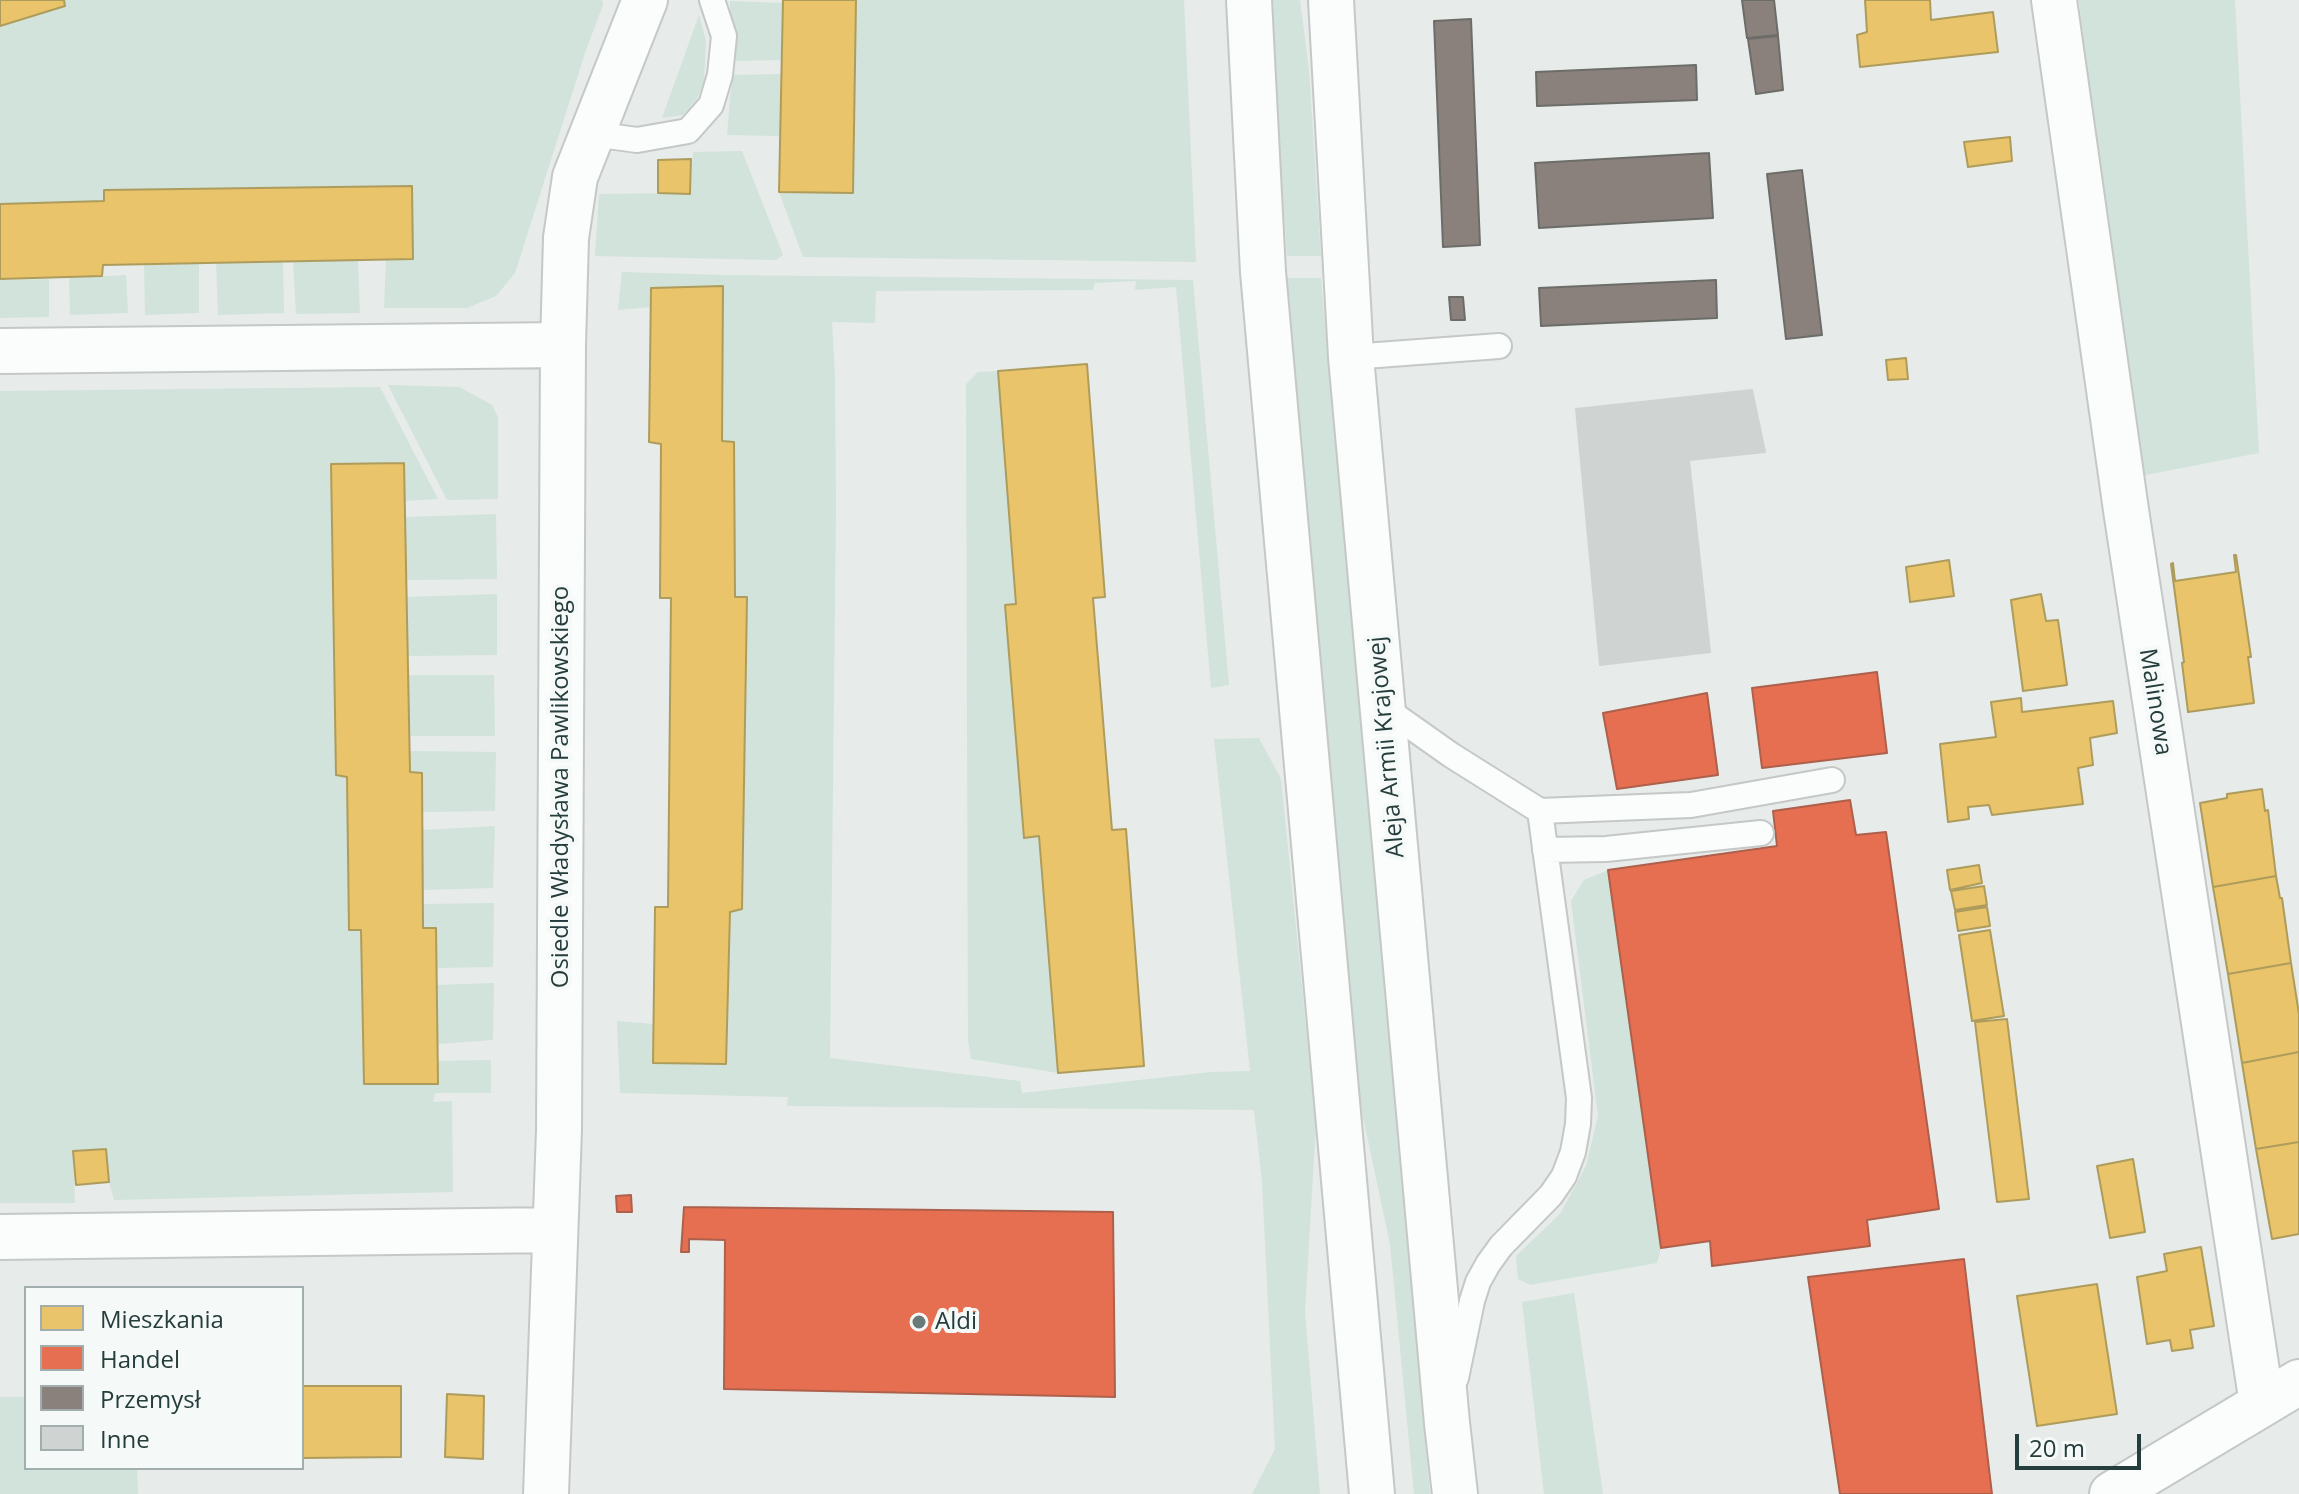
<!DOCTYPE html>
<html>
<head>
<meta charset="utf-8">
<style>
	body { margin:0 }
	#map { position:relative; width:2299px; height:1494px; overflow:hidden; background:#e7ebea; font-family:"Open Sans",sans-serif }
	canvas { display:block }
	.legend { position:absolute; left:24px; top:1286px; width:280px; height:184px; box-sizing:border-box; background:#f5f9f8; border:2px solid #a2aead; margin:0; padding:10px 14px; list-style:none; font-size:24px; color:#253d3c }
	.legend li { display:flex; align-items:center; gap:16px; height:40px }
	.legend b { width:40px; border:2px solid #a2aead }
	.scale { position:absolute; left:2015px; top:1434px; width:126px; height:36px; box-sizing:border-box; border:4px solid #253d3c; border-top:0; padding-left:10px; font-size:24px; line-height:28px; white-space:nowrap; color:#253d3c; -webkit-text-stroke:6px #f5f9f8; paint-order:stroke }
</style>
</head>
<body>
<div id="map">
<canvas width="2299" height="1494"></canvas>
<ul class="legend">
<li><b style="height:22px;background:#e9c46a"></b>Mieszkania</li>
<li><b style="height:22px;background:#e76f51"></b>Handel</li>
<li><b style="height:22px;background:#8a817c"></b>Przemysł</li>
<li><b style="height:22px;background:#cfd4d3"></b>Inne</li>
</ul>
<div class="scale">20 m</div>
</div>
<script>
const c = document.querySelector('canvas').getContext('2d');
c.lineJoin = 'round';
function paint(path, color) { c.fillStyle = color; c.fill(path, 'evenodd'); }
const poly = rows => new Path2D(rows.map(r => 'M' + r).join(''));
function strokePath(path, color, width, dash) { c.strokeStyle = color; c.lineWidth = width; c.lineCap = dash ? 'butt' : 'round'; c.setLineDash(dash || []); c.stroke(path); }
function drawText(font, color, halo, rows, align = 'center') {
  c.font = font + ' "Open Sans",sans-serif'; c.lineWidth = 8; c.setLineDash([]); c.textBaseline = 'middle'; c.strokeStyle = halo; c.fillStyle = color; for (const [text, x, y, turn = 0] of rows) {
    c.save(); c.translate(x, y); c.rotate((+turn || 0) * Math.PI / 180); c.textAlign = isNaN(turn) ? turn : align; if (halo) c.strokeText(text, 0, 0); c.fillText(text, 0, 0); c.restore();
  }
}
paint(poly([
	[64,0,602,0,603,5,585,53,515,273,496,296,467,308,384,308,386,260,413,259,412,186,105,190,104,201,0,204,0,26,65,6],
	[856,0,1184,0,1196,262,803,257,779,192,853,193],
	[1268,0,1300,0,1309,70,1321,256,1287,256],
	[2079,0,2235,0,2259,453,2130,478],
	[730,1,783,3,782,60,729,61],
	[699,15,706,41,704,81,697,99,683,115,662,118],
	[781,74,780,136,727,135,732,75],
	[742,151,783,255,776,260,595,256,599,194,690,193,693,152],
	[358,260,360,313,296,314,293,261],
	[283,262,284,313,218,315,216,263],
	[199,263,199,313,145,315,144,264],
	[622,272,724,275,1193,280,1229,685,1211,688,1176,287,1135,290,1136,281,1095,283,1093,290,876,291,875,323,832,322,835,375,836,508,830,1058,1020,1081,1022,1093,1211,1072,1250,1071,1214,739,1259,738,1281,779,1316,1124,1305,1312,1320,1494,1252,1494,1275,1449,1262,1182,1254,1110,787,1106,788,1097,620,1093,617,1021,654,1024,654,1063,726,1064,730,912,742,909,747,598,735,597,734,442,722,441,723,287,651,288,651,307,618,310],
	[126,275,128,313,70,315,69,278],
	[1286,278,1321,278,1430,1494,1414,1494,1390,1244,1357,1089],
	[49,279,49,317,0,318,0,280],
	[998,371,1016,604,1006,605,1025,838,1039,836,1058,1073,971,1059,968,1040,966,384,978,372],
	[388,385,459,387,492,405,498,417,498,499,447,500],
	[380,387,438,499,405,501,331,465,336,775,347,777,349,929,361,930,364,1083,437,1084,437,1061,491,1060,491,1093,435,1093,433,1102,452,1101,453,1192,114,1200,109,1182,106,1150,85,1150,73,1151,75,1203,0,1203,0,391],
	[496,514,497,579,406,580,405,517],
	[497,594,497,655,407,656,406,597],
	[407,675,494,675,495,736,409,736],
	[409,751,496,752,495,811,422,812,422,773,410,772],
	[495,826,493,888,423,890,422,830],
	[1608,870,1661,1248,1657,1263,1530,1285,1518,1279,1516,1256,1560,1214,1586,1166,1598,1116,1571,901,1584,880],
	[494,903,493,967,437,968,436,928,423,928,423,904],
	[494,983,493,1040,437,1044,437,985],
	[1574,1293,1603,1494,1544,1494,1522,1302],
	[0,1397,26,1397,26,1468,137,1468,138,1494,0,1494]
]), '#d1e3db');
const homes = poly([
	[0,0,64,0,65,6,0,26,0,0],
	[783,0,856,0,853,193,779,192,783,0],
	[1865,0,1930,0,1931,20,1993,12,1998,52,1860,67,1857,35,1867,32,1865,0],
	[2010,137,2012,161,1968,167,1964,142,2010,137],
	[691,159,690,194,658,193,658,160,691,159],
	[412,186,413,259,103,265,102,276,0,279,0,204,104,201,104,190,412,186],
	[723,286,722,441,734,442,735,597,747,597,742,909,730,912,726,1064,653,1063,655,907,668,907,671,598,660,598,661,444,649,442,651,288,723,286],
	[1906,358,1908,379,1888,380,1886,360,1906,358],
	[1087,364,1105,597,1093,598,1112,830,1126,829,1144,1066,1058,1073,1039,836,1024,838,1005,605,1016,604,998,371,1087,364],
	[404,463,410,772,422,773,423,928,436,928,438,1084,364,1084,361,930,349,930,347,777,336,775,331,464,404,463],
	[2234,555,2236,555,2251,657,2248,657,2254,703,2188,712,2182,663,2184,662,2171,564,2173,563,2175,581,2236,572,2234,555],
	[1949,560,1954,596,1910,602,1906,567,1949,560],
	[2041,594,2046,621,2058,620,2067,685,2023,691,2011,600,2041,594],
	[2021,698,2022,712,2113,701,2117,733,2090,738,2093,765,2078,768,2083,804,1992,815,1989,805,1968,807,1969,819,1948,822,1940,744,1996,737,1991,702,2021,698],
	[2262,789,2265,811,2268,810,2276,876,2213,887,2200,803,2227,798,2227,794,2262,789],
	[1979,865,1982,883,1950,890,1947,870,1979,865],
	[2276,876,2280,898,2282,898,2291,963,2228,974,2213,887,2276,876],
	[1984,886,1987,905,1955,910,1951,891,1984,886],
	[1987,907,1990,926,1958,931,1955,912,1987,907],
	[1990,930,2004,1016,1972,1021,1959,935,1990,930],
	[2291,963,2299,1014,2299,1052,2242,1063,2228,974,2291,963],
	[2007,1019,2029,1199,1997,1202,1975,1022,2007,1019],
	[2299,1052,2299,1142,2256,1149,2242,1063,2299,1052],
	[2299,1142,2299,1234,2272,1239,2256,1149,2299,1142],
	[106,1149,109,1182,76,1185,73,1151,106,1149],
	[2133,1159,2145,1232,2110,1238,2097,1166,2133,1159],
	[2201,1247,2214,1326,2190,1330,2193,1348,2172,1351,2170,1340,2147,1344,2137,1277,2167,1271,2164,1254,2201,1247],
	[2097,1284,2117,1414,2037,1426,2017,1296,2097,1284],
	[302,1386,401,1386,401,1457,302,1458,302,1386],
	[447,1394,484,1396,483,1459,445,1457,447,1394]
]);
paint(homes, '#e9c46a');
strokePath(homes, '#ae9c5c', 2);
const shops = poly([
	[1877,672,1887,753,1762,768,1752,688,1877,672],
	[1707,693,1718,775,1617,789,1603,713,1707,693],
	[1850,800,1856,835,1886,832,1939,1209,1867,1220,1870,1246,1712,1266,1710,1241,1661,1248,1608,870,1777,846,1773,811,1850,800],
	[631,1195,632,1212,617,1212,616,1196,631,1195],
	[684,1207,1113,1212,1115,1397,724,1389,725,1240,689,1239,689,1252,681,1252,684,1207],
	[1964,1259,1992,1494,1840,1494,1808,1277,1964,1259]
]);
paint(shops, '#e76f51');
strokePath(shops, '#ad604b', 2);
const industry = poly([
	[1742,0,1774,0,1778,35,1747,38,1742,0],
	[1471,19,1480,245,1443,247,1434,21,1471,19],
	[1778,36,1783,90,1756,94,1748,39,1778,36],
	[1696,65,1697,100,1537,106,1536,72,1696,65],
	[1709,153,1713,218,1539,228,1535,163,1709,153],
	[1802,170,1822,335,1786,339,1767,174,1802,170],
	[1716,280,1717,318,1541,326,1539,288,1716,280],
	[1449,297,1463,297,1465,320,1451,320,1449,297]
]);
paint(industry, '#8a817c');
strokePath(industry, '#6c6d69', 2);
const building = poly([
	[1752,390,1765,452,1689,460,1710,652,1600,665,1576,409,1752,390]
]);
paint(building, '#cfd4d3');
strokePath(building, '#cfd4d3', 2);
const service = poly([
	[593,134,637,140,688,131,711,105,720,75,724,36,712,0],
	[1351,357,1499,346],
	[1383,707,1451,755,1540,811,1579,1098,1578,1124,1573,1152,1564,1176,1551,1195,1501,1246,1488,1264,1478,1282,1472,1301,1456,1378],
	[1540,811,1691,805,1832,780],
	[1545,850,1606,849,1761,833]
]);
const minor = poly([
	[2054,0,2126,510,2262,1404],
	[0,351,563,345],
	[0,1237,555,1230],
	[546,1494,559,1130,563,345,566,238,575,177,645,0],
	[2112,1494,2299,1382]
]);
const tertiary = poly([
	[1249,0,1263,272,1372,1494],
	[1331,0,1351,357,1447,1423,1455,1494]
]);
strokePath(service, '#c4c8c7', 28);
strokePath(minor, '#c4c8c7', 48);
strokePath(tertiary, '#c4c8c7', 48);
strokePath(service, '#fbfcfc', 24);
strokePath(minor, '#fbfcfc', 44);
strokePath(tertiary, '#fbfcfc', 44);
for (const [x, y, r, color] of [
	[919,1322,8,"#697a79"]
]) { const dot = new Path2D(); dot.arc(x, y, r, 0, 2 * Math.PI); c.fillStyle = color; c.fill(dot); strokePath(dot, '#f5f9f8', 3); }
drawText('24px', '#253d3c', '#f5f9f8', [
	["Malinowa",2155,702,81],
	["Aleja Armii Krajowej",1387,747,-95],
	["Osiedle Władysława Pawlikowskiego",561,787,-90]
]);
drawText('24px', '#253d3c', '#f5f9f8', [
	["Aldi",935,1322]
], 'left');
</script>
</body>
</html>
